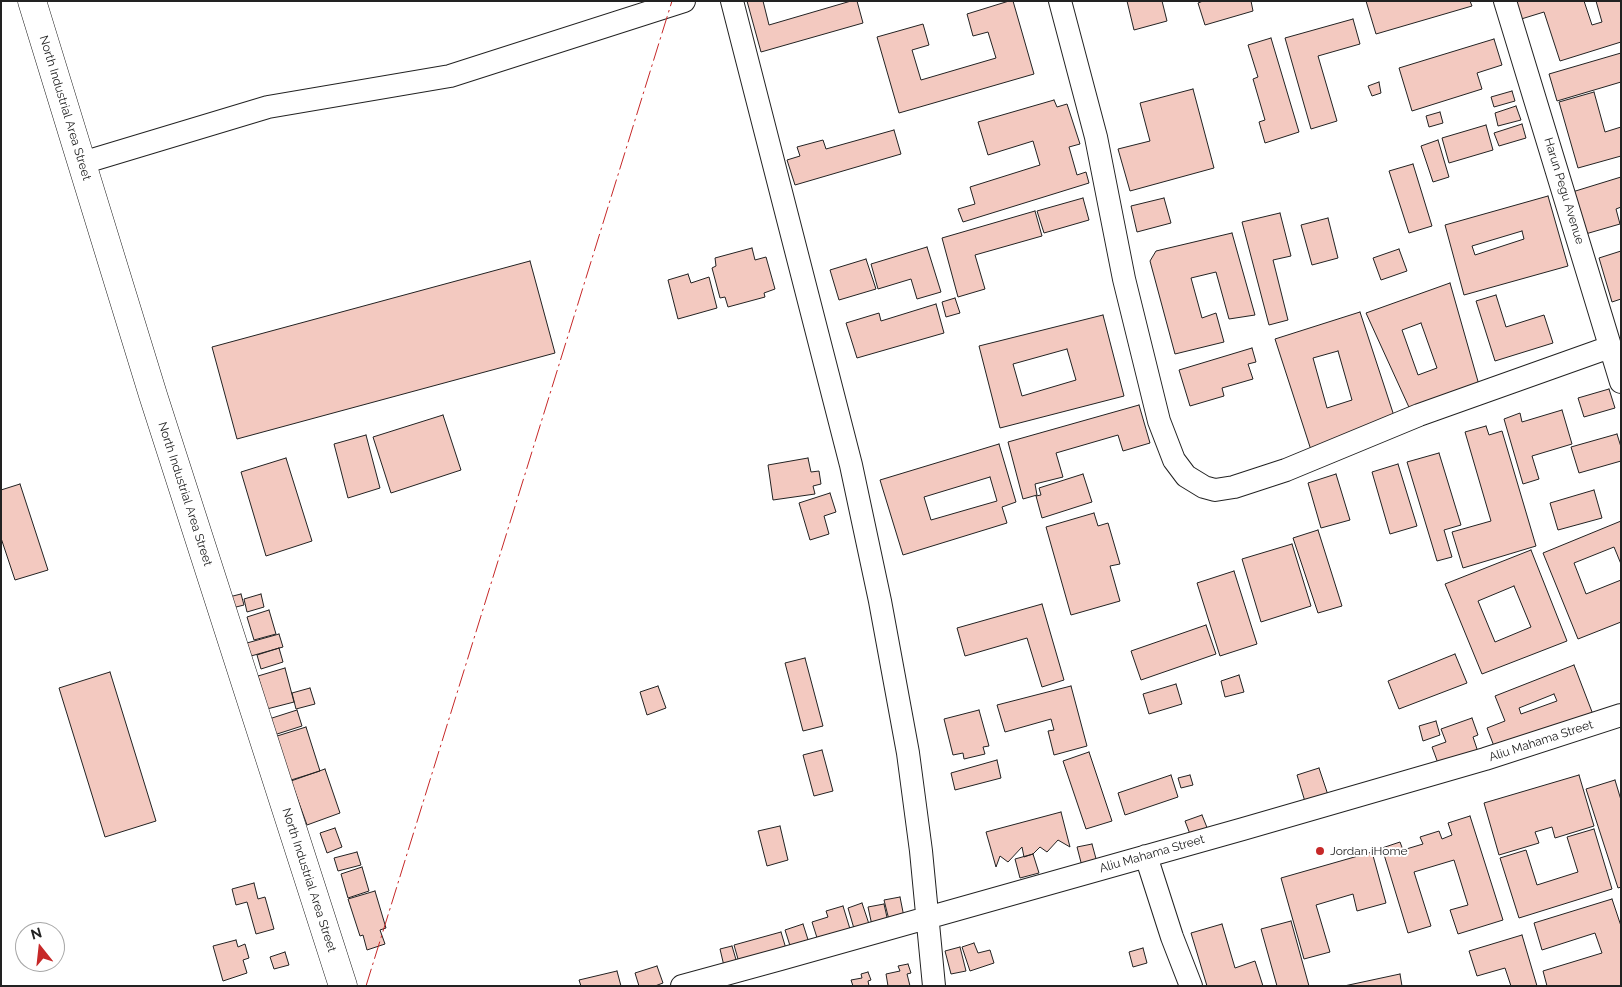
<!DOCTYPE html>
<html>
<head>
<meta charset="utf-8">
<style>
	body { margin:0 }
	#map { position:relative; width:1622px; height:987px; overflow:hidden; background:#fff; font-family:Raleway,sans-serif }
	canvas { display:block }
	.frame { position:absolute; inset:0; border:2px solid #222; pointer-events:none }
	.north { position:absolute; left:15px; top:922px; width:50px; height:50px; box-sizing:border-box; background:#fff; border:1px solid #a7a7a7; border-radius:50%; rotate:344deg; font-size:14px; font-weight:700; line-height:20px; text-align:center; color:#222 }
	.north::after { content:''; display:block; margin:auto; width:18px; height:22px; background:#c62828; clip-path:polygon(50% 0,100% 100%,50% 72%,0 100%) }
</style>
</head>
<body>
<div id="map">
<canvas width="1622" height="987"></canvas>
<div class="frame"></div>
<div class="north">N</div>
</div>
<script>
const c = document.querySelector('canvas').getContext('2d');
c.lineJoin = 'round';
function paint(path, color) { c.fillStyle = color; c.fill(path, 'evenodd'); }
const poly = rows => new Path2D(rows.map(r => 'M' + r).join(''));
function strokePath(path, color, width, dash) { c.strokeStyle = color; c.lineWidth = width; c.lineCap = dash ? 'butt' : 'round'; c.setLineDash(dash || []); c.stroke(path); }
function drawText(font, color, halo, rows, align = 'center') {
  c.font = font + ' Raleway,sans-serif'; c.lineWidth = 4; c.setLineDash([]); c.textBaseline = 'middle'; c.strokeStyle = halo; c.fillStyle = color; for (const [text, x, y, turn = 0] of rows) {
    c.save(); c.translate(x, y); c.rotate((+turn || 0) * Math.PI / 180); c.textAlign = isNaN(turn) ? turn : align; if (halo) c.strokeText(text, 0, 0); c.fillText(text, 0, 0); c.restore();
  }
}
const building = poly([
	[747,1,763,1,769,25,851,1,857,1,863,23,761,52,747,1],
	[1009,1,1013,1,1034,74,899,113,877,37,923,24,929,45,912,50,921,80,996,58,988,32,973,36,967,14,1009,1],
	[1127,1,1162,1,1167,21,1134,30,1127,1],
	[1203,1,1251,1,1253,11,1205,25,1198,3,1203,1],
	[1366,1,1470,1,1472,6,1376,34,1366,1],
	[1512,1,1584,1,1592,25,1602,22,1596,1,1621,1,1621,42,1560,61,1544,12,1518,20,1512,1],
	[1353,19,1360,44,1318,56,1337,121,1311,129,1285,38,1353,19],
	[1271,38,1299,132,1265,143,1259,122,1265,120,1253,79,1258,77,1248,45,1271,38],
	[1494,39,1502,65,1477,73,1482,89,1412,111,1399,68,1494,39],
	[1621,53,1621,82,1557,101,1549,74,1621,53],
	[1379,82,1381,93,1372,96,1368,86,1379,82],
	[1193,89,1214,168,1130,191,1118,149,1150,141,1140,103,1193,89],
	[1512,91,1515,101,1494,107,1491,97,1512,91],
	[1594,92,1605,132,1621,127,1621,156,1578,168,1559,102,1594,92],
	[1054,100,1057,107,1067,104,1080,144,1069,147,1077,175,1086,172,1089,183,963,222,958,209,975,204,970,187,1040,165,1033,141,988,155,978,122,1054,100],
	[1516,106,1521,120,1498,126,1495,113,1516,106],
	[1440,112,1443,123,1429,127,1426,116,1440,112],
	[1522,124,1526,138,1499,146,1494,133,1522,124],
	[1486,125,1493,150,1449,163,1442,138,1486,125],
	[894,130,901,154,795,185,787,160,800,156,797,147,823,140,826,149,894,130],
	[1438,140,1449,177,1433,182,1421,146,1438,140],
	[1413,164,1432,226,1409,233,1389,171,1413,164],
	[1621,177,1621,207,1616,209,1620,224,1582,235,1569,193,1621,177],
	[1548,196,1568,266,1464,295,1445,225,1548,196],
	[1522,231,1524,239,1475,255,1472,246,1522,231],
	[1083,198,1089,220,1044,233,1037,211,1083,198],
	[1164,198,1171,223,1137,232,1131,206,1164,198],
	[1035,211,1042,236,975,255,985,289,958,297,942,238,1035,211],
	[1280,213,1291,256,1273,260,1288,320,1269,325,1242,222,1280,213],
	[1328,218,1338,258,1312,265,1301,225,1328,218],
	[1232,233,1255,315,1229,319,1216,272,1191,278,1202,318,1216,313,1224,342,1175,354,1150,261,1156,251,1232,233],
	[927,247,941,292,917,299,911,279,878,289,871,264,927,247],
	[752,248,755,260,766,257,775,289,764,293,765,297,728,307,725,297,720,298,712,268,716,266,715,258,752,248],
	[1399,249,1407,271,1381,280,1373,258,1399,249],
	[1621,251,1621,299,1612,302,1599,258,1621,251],
	[866,259,876,289,839,300,830,270,866,259],
	[530,261,555,353,237,439,212,347,530,261],
	[688,274,691,283,709,277,717,308,678,319,668,280,688,274],
	[1450,283,1481,392,1413,416,1366,313,1450,283],
	[1421,323,1437,368,1418,375,1402,330,1421,323],
	[1496,295,1506,327,1544,315,1553,343,1495,361,1476,301,1496,295],
	[955,298,960,313,946,317,942,302,955,298],
	[936,304,944,333,857,358,846,323,879,313,881,321,936,304],
	[1360,312,1396,422,1311,450,1275,339,1360,312],
	[1338,351,1352,400,1327,408,1313,358,1338,351],
	[1103,315,1124,396,1000,428,979,346,1103,315],
	[1067,349,1076,380,1022,396,1013,364,1067,349],
	[1252,348,1256,362,1248,364,1253,379,1222,388,1224,396,1190,406,1179,370,1252,348],
	[1609,389,1615,408,1584,417,1578,398,1609,389],
	[1139,405,1150,443,1123,451,1118,435,1056,453,1063,477,1035,484,1037,495,1023,499,1008,442,1139,405],
	[1562,410,1572,444,1532,456,1539,479,1523,484,1504,419,1520,413,1522,422,1562,410],
	[443,415,461,470,391,493,373,437,443,415],
	[1486,426,1489,435,1502,431,1536,546,1463,568,1452,532,1491,521,1465,432,1486,426],
	[1617,434,1621,447,1621,461,1579,473,1571,447,1617,434],
	[366,435,380,488,348,498,334,444,366,435],
	[999,444,1016,502,1002,507,1007,523,903,555,880,480,999,444],
	[990,477,997,501,931,520,924,497,990,477],
	[1439,453,1461,525,1444,530,1452,557,1437,561,1407,462,1439,453],
	[286,458,312,541,266,556,241,472,286,458],
	[808,458,811,472,819,471,821,484,813,486,815,494,773,500,768,465,808,458],
	[1398,464,1417,526,1390,534,1372,472,1398,464],
	[1083,474,1092,502,1042,518,1036,496,1041,495,1039,488,1083,474],
	[1336,474,1350,520,1321,528,1308,483,1336,474],
	[20,484,48,570,15,580,1,538,1,490,20,484],
	[1594,490,1602,518,1558,530,1550,503,1594,490],
	[830,493,836,512,824,516,829,534,810,540,799,503,830,493],
	[1094,513,1098,526,1108,523,1120,564,1110,566,1120,601,1071,615,1046,527,1094,513],
	[1621,521,1621,564,1614,547,1574,563,1586,594,1621,580,1621,622,1578,639,1543,553,1621,521],
	[1318,530,1342,606,1318,613,1293,538,1318,530],
	[1292,544,1311,606,1261,622,1242,559,1292,544],
	[1531,550,1567,641,1482,674,1445,584,1531,550],
	[1514,586,1531,627,1495,642,1478,601,1514,586],
	[1234,571,1257,644,1220,656,1197,583,1234,571],
	[241,594,244,605,232,608,229,597,241,594],
	[261,594,264,607,247,612,244,599,261,594],
	[1042,604,1064,680,1042,687,1027,638,965,656,957,628,1042,604],
	[269,610,276,634,254,640,247,617,269,610],
	[1206,625,1216,654,1141,680,1131,651,1206,625],
	[279,634,283,647,251,656,247,643,279,634],
	[279,648,283,662,261,669,257,655,279,648],
	[1455,654,1467,683,1399,709,1388,681,1455,654],
	[805,658,823,726,803,731,785,663,805,658],
	[1574,665,1594,717,1497,754,1487,728,1505,721,1495,696,1574,665],
	[1554,694,1557,701,1521,714,1519,708,1554,694],
	[285,668,294,702,267,709,258,676,285,668],
	[110,672,156,821,105,837,59,688,110,672],
	[1239,675,1244,692,1225,697,1221,681,1239,675],
	[1176,684,1182,704,1149,714,1143,694,1176,684],
	[658,686,666,708,647,715,640,692,658,686],
	[1071,686,1087,746,1054,755,1048,731,1054,730,1051,719,1005,732,997,705,1071,686],
	[310,688,315,704,296,709,292,693,310,688],
	[297,710,302,726,274,735,269,719,297,710],
	[979,710,989,746,983,747,985,754,964,759,963,753,953,755,944,719,979,710],
	[1472,718,1478,735,1473,737,1478,752,1439,766,1432,747,1446,742,1441,729,1472,718],
	[1436,721,1440,735,1423,741,1419,726,1436,721],
	[306,727,320,771,288,781,274,737,306,727],
	[822,750,833,791,814,796,803,755,822,750],
	[1089,752,1112,821,1086,829,1063,761,1089,752],
	[997,760,1001,778,955,790,951,773,997,760],
	[1319,768,1329,798,1306,805,1297,775,1319,768],
	[325,769,340,813,307,825,291,781,325,769],
	[1171,775,1178,797,1125,815,1118,793,1171,775],
	[1190,775,1193,785,1181,788,1178,778,1190,775],
	[1579,775,1594,826,1555,838,1552,827,1535,832,1539,843,1499,855,1484,803,1579,775],
	[1615,780,1621,800,1621,887,1618,888,1586,789,1615,780],
	[1061,812,1070,847,1058,840,1047,852,1040,847,1033,854,1024,857,1022,847,1008,862,1000,856,996,867,986,832,1061,812],
	[1202,815,1210,835,1193,842,1185,821,1202,815],
	[1470,816,1503,920,1458,934,1450,910,1468,905,1454,860,1414,872,1431,926,1408,933,1382,848,1400,842,1403,850,1423,844,1420,837,1439,831,1442,839,1452,835,1448,823,1470,816],
	[780,826,788,860,767,866,758,831,780,826],
	[335,828,342,847,327,853,320,833,335,828],
	[1594,829,1612,889,1519,918,1500,858,1526,850,1537,885,1578,872,1567,837,1594,829],
	[1092,844,1098,866,1083,870,1077,847,1092,844],
	[357,852,361,865,338,871,334,858,357,852],
	[1372,852,1386,903,1357,911,1353,894,1316,905,1330,952,1304,959,1281,878,1372,852],
	[1033,854,1039,873,1020,878,1015,859,1033,854],
	[362,867,369,891,348,898,341,874,362,867],
	[254,883,258,899,265,897,274,929,256,934,247,902,236,905,232,889,254,883],
	[375,891,386,928,380,930,385,944,367,950,363,935,360,936,348,899,375,891],
	[900,897,904,917,889,920,884,900,900,897],
	[1612,899,1621,926,1621,986,1547,986,1543,971,1602,953,1595,933,1542,950,1534,923,1612,899],
	[862,903,870,927,855,932,848,908,862,903],
	[884,904,889,926,873,930,868,907,884,904],
	[843,906,850,929,819,944,812,922,828,917,826,911,843,906],
	[1291,921,1309,986,1277,986,1261,929,1291,921],
	[803,924,811,949,793,955,785,930,803,924],
	[1222,924,1235,968,1255,961,1263,986,1207,986,1191,933,1222,924],
	[781,932,787,952,740,966,734,945,781,932],
	[1522,935,1537,986,1511,986,1505,968,1477,976,1469,951,1522,935],
	[236,940,238,947,245,944,249,958,243,960,247,973,223,981,213,946,236,940],
	[974,943,978,953,990,950,994,963,970,971,962,947,974,943],
	[732,946,737,963,724,966,720,949,732,946],
	[960,947,966,971,951,974,945,951,960,947],
	[1143,948,1147,963,1133,967,1129,952,1143,948],
	[285,952,289,965,274,969,270,957,285,952],
	[908,964,911,973,907,974,910,986,888,986,886,974,900,971,898,966,908,964],
	[657,966,663,983,655,986,639,986,635,973,657,966],
	[617,971,621,986,581,986,579,980,617,971],
	[868,972,871,980,868,981,869,986,853,986,851,980,862,978,861,974,868,972],
	[1400,974,1402,986,1344,986,1400,974]
]);
paint(building, '#f3c9c0');
strokePath(building, '#222', 1);
const minor = poly([
	[732,1,851,465,880,601,908,753,921,851,934,986],
	[1060,1,1096,137,1124,279,1159,421,1174,460,1186,476,1204,487,1215,490,1234,487,1286,470,1419,415,1610,347],
	[1505,1,1621,382],
	[82,163,268,107,450,76,684,1],
	[1146,856,1172,937,1191,986],
	[682,986,781,959,1243,829,1485,759,1621,715]
]);
const secondary = poly([
	[32,1,153,395,343,986]
]);
strokePath(minor, '#222', 24);
strokePath(secondary, '#222', 29);
strokePath(minor, '#fff', 22);
strokePath(secondary, '#fff', 28);
strokePath(poly([
	[366,986,672,1]
]), '#c62828', 1, [18, 4, 2.5, 4]);
for (const [x, y, r, color] of [
	[1320,851,5,"#c62828"]
]) { const dot = new Path2D(); dot.arc(x, y, r, 0, 2 * Math.PI); c.fillStyle = color; c.fill(dot); strokePath(dot, '#fff', 2); }
drawText('12px', '#222', '#fff', [
	["North Industrial Area Street",65,108,73],
	["Harun Pegu Avenue",1564,191,73],
	["North Industrial Area Street",185,494,72],
	["Aliu Mahama Street",1541,741,-18],
	["Aliu Mahama Street",1152,854,-16],
	["North Industrial Area Street",309,880,72]
]);
drawText('12px', '#222', '#fff', [
	["Jordan iHome",1330,851]
], 'left');
</script>
</body>
</html>
